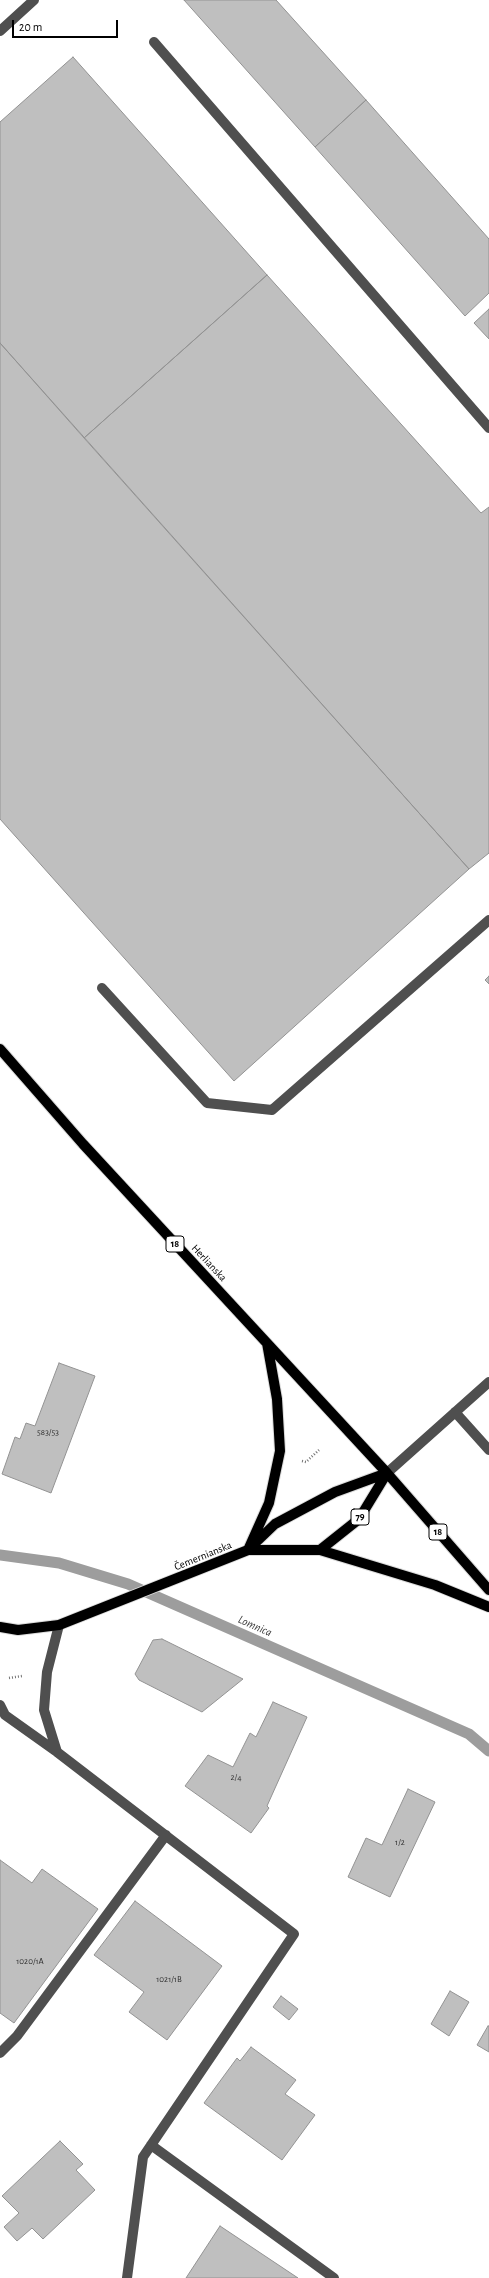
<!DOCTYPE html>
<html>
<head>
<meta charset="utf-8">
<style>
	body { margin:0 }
	#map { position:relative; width:489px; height:2278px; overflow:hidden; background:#fff; font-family:"Alegreya Sans",sans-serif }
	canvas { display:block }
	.scale { position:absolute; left:12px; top:20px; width:106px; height:18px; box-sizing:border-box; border:2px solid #000; border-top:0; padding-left:5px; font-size:12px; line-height:14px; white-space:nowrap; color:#000; -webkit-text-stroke:3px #fff; paint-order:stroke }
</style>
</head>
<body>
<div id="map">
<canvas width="489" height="2278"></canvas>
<div class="scale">20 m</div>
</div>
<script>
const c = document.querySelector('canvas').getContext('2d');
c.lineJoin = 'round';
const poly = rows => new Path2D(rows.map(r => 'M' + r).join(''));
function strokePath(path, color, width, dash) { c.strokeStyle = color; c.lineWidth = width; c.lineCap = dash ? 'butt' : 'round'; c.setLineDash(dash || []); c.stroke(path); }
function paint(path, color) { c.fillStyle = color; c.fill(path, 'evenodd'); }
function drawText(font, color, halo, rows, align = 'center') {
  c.font = font + ' "Alegreya Sans",sans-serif'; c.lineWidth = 3.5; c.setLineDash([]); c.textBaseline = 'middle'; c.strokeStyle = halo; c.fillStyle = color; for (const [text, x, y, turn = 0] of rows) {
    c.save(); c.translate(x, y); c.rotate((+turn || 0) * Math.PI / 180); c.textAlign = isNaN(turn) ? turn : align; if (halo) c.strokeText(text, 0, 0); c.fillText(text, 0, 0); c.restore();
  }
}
strokePath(poly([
	[0,1555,59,1563,128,1584,469,1734,489,1751]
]), '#9d9d9d', 11);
const building = poly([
	[184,0,276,0,366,100,315,147,184,0],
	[73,57,267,275,84,438,0,343,0,122,73,57],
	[366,100,489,239,489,293,465,316,315,147,366,100],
	[267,275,481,513,489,507,489,853,469,869,84,438,267,275],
	[489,309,489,339,474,323,489,309],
	[0,343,469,869,234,1081,0,819,0,343],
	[489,976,489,984,485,980,489,976],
	[59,1363,95,1376,51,1493,2,1474,15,1437,20,1439,26,1423,35,1426,59,1363],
	[162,1639,243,1679,202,1712,139,1680,135,1674,153,1640,162,1639],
	[273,1702,307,1717,267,1806,269,1808,251,1833,185,1786,208,1755,233,1767,250,1733,256,1737,273,1702],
	[408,1789,435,1802,390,1897,348,1877,366,1838,382,1845,408,1789],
	[0,1860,32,1883,42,1869,98,1909,14,2023,0,2013,0,1860],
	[135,1901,222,1966,167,2040,129,2012,144,1992,94,1955,135,1901],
	[450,1991,469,2002,449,2036,431,2024,450,1991],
	[281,1996,298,2009,289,2020,273,2007,281,1996],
	[488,2026,489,2026,489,2052,477,2045,488,2026],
	[251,2047,296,2080,285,2094,315,2115,282,2160,204,2103,237,2058,240,2061,251,2047],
	[60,2141,83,2164,76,2170,95,2190,43,2239,32,2228,17,2241,4,2227,19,2213,2,2196,60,2141],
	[220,2226,298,2278,186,2278,220,2226]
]);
paint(building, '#bfbfbf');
strokePath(building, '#939393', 1);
const major = poly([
	[0,1049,83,1144,387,1473,489,1590],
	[251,1547,275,1524,335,1492,387,1473],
	[248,1550,269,1503,280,1451,277,1399,267,1343],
	[320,1550,435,1585,489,1607],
	[0,1627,18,1630,59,1625,248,1550,320,1550,359,1519,387,1473]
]);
strokePath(major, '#dbdbdb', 12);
strokePath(poly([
	[302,1461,306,1462,319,1450],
	[9,1678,22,1676]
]), '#717171', 2.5, [1, 2]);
strokePath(poly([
	[0,31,34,0],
	[154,42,489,428],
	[102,988,207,1103,272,1110,489,920],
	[455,1412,489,1450],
	[387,1473,489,1382],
	[0,1705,5,1715,57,1752,294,1934,143,2157,127,2278],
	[57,1752,44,1710,47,1672,59,1625],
	[0,2053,17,2036,166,1835],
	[151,2145,334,2278]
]), '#4f4f4f', 10);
strokePath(major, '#000', 10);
drawText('9px', '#303030', null, [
	["583/53",48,1432],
	["2/4",236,1777],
	["1/2",400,1842],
	["1020/1A",30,1961],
	["1021/1B",169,1979]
]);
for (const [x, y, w] of [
	[175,1244,18],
	[360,1517,18],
	[438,1532,18]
]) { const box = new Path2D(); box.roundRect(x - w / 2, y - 8, w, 16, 3); c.fillStyle = '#fff'; c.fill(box); strokePath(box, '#000', 1); }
drawText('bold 10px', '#000', null, [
	["18",175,1244],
	["79",360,1517],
	["18",438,1532]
]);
drawText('11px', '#000', '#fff', [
	["Herlianska",209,1263,47],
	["Čemernianska",203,1556,-22]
]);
drawText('italic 12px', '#3e3e3e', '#fff', [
	["Lomnica",255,1626,24]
]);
</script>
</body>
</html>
